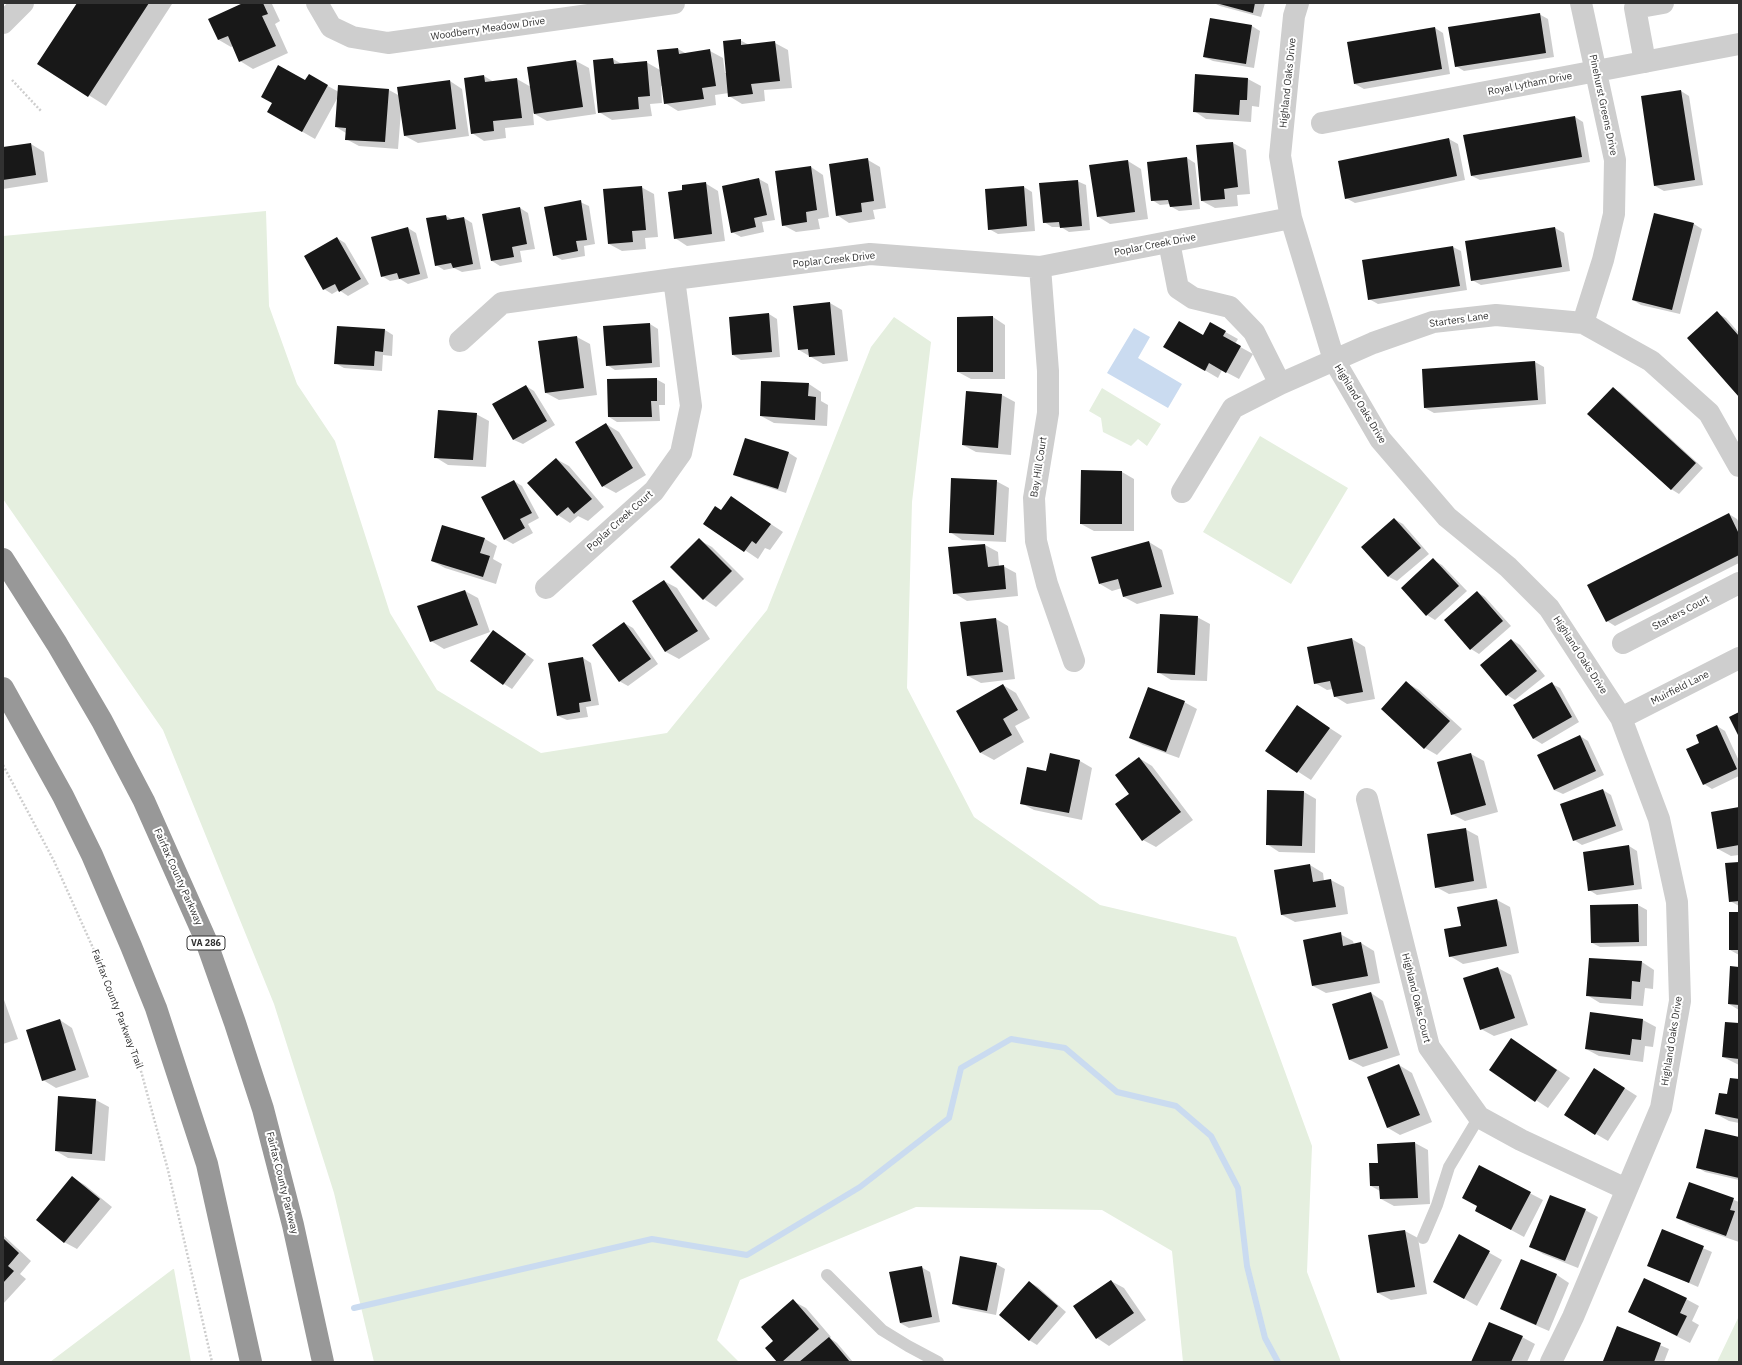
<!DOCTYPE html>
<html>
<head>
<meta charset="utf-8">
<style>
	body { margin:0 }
	#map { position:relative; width:1742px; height:1365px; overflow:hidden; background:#fff; font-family:"IBM Plex Sans",sans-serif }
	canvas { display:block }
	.frame { position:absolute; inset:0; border:4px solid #313131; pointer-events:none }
</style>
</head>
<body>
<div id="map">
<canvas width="1742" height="1365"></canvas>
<div class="frame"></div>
</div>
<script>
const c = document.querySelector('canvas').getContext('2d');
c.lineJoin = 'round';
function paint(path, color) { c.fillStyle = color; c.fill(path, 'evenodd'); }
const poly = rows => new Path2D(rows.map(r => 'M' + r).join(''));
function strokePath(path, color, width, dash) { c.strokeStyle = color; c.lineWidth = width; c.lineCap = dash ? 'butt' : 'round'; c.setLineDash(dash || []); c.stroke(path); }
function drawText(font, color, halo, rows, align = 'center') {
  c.font = font + ' "IBM Plex Sans",sans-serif'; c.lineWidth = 4; c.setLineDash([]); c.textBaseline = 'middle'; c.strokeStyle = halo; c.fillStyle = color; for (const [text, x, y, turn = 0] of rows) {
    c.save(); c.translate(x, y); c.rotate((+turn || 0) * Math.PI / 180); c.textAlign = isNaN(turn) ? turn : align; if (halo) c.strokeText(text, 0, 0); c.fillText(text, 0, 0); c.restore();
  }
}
paint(poly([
	[266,211,269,306,297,384,335,441,390,613,437,690,541,753,667,733,767,610,871,347,894,317,931,342,912,502,907,688,974,817,1100,905,1236,937,1312,1146,1307,1272,1341,1362,1183,1362,1172,1251,1102,1210,916,1207,740,1280,717,1340,739,1362,374,1362,334,1193,274,1004,163,730,3,499,3,236],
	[1102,388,1161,424,1147,446,1138,439,1131,446,1103,432,1101,418,1089,411],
	[1260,436,1348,488,1291,584,1203,532],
	[174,1269,191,1362,50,1362,173,1269],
	[1739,1316,1739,1362,1717,1362]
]), '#e5efdf');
paint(poly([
	[1134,328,1150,337,1138,358,1182,384,1168,408,1107,373]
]), '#cadbf0');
paint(poly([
	[78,3,172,4,106,106,39,64],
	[246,3,270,3,272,4,280,21,275,24,288,53,253,69,240,61,233,46,231,47,219,40,210,19],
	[1214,3,1265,3,1261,17,1220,6],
	[1539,14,1548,19,1554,57,1464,71,1456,66],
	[1210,19,1252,26,1260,31,1254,68,1213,61,1204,57],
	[1435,28,1443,33,1450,74,1364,89,1355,84],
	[740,40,749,45,775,43,788,50,792,88,764,90,765,101,742,104,729,96,729,93,715,95,716,105,678,111,665,103,662,86,661,86,662,103,650,104,652,116,612,120,599,112,594,60,613,59,622,64,646,62,660,70,678,49,687,54,710,51,723,58,725,73,727,73],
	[576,61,589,68,596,114,547,121,533,113,534,125,505,128,506,138,484,141,472,133,484,76,494,82,517,79,531,87,528,68],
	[1196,75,1248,79,1261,86,1259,107,1252,106,1251,122,1206,119,1194,111],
	[309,76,339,92,389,90,400,96,450,81,462,89,469,136,418,143,405,136,401,111,398,149,359,146,346,139,346,133,336,127,338,97,315,139,268,112,306,81],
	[1681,91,1689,96,1703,185,1664,191,1655,186],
	[1575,117,1583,122,1590,162,1480,180,1472,176],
	[1449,139,1458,144,1465,180,1355,203,1346,198,1339,162],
	[1233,143,1246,150,1250,194,1237,195,1238,206,1215,208,1202,201,1197,146],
	[31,144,44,152,48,182,3,189,3,148],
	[1187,158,1195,163,1200,209,1179,211,1170,206,1170,204,1160,205,1152,200],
	[868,160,880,167,886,208,873,210,875,219,849,223,837,215],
	[1128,161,1141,169,1148,219,1110,224,1097,216],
	[811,167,823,175,829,217,818,219,820,229,796,232,783,225],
	[759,179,768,184,775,220,762,222,764,232,741,237,732,232,723,187],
	[1077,181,1086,185,1090,230,1069,232,1061,227,1052,227,1044,222],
	[705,183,718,191,725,241,687,246,675,238,683,191],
	[641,187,654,194,658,237,645,238,646,249,622,251,609,244],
	[1024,187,1032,192,1035,231,998,234,989,229],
	[580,202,589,206,595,244,584,246,585,256,562,260,554,255],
	[520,208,528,213,535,249,520,251,522,262,500,266,492,261],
	[446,216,453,220,464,218,472,223,481,269,462,272,454,268,444,270,436,265],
	[1694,224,1702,229,1680,314,1641,305,1633,300],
	[408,228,416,233,428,278,408,284,400,279,390,281,382,276],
	[1555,228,1564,233,1570,271,1481,285,1472,280],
	[337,238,345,243,369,284,348,296,339,290,332,294,324,289],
	[1453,247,1461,251,1467,290,1378,304,1369,299],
	[830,303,842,310,848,361,823,364,799,350],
	[1717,313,1726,318,1739,333,1739,395],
	[769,314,777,319,780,357,741,360,733,355],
	[993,317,1005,325,1005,379,971,379,958,372],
	[650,324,658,329,660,367,615,370,607,365],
	[1211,324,1238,339,1235,344,1253,354,1239,379,1222,370,1218,378,1165,347,1204,336],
	[385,330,393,335,392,356,383,355,382,371,344,368,335,363],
	[577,337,590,344,597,395,559,400,546,393],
	[1535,362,1544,367,1546,404,1434,413,1425,408,1423,370],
	[656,379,665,384,665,405,659,405,660,421,617,422,609,417],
	[809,384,821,392,821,401,828,405,827,426,774,423,761,416],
	[526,386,534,391,555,425,523,444,514,440,494,405],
	[1613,388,1621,393,1703,468,1679,494,1671,489],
	[1002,395,1015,402,1011,455,976,452,963,445],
	[476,414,489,421,486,467,448,465,435,457],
	[606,424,619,432,646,475,616,493,603,486],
	[746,439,789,453,797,458,786,493,743,479,735,474],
	[556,459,569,466,604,507,588,521,578,516,570,523,558,515],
	[1122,472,1134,479,1134,531,1094,531,1081,524],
	[514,481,522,486,539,518,528,524,533,533,513,544,504,539],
	[996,481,1009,488,1006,542,962,540,950,532],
	[731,498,783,532,770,550,765,548,758,559,705,523,722,511],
	[1729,514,1737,519,1739,523,1739,563,1615,626,1607,621],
	[1394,519,1403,524,1429,554,1397,581,1389,577,1363,547],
	[443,526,485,539,497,546,493,559,502,564,496,584,445,568,432,561],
	[699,540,712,547,744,579,716,607,704,599],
	[1149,542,1162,550,1174,594,1137,604,1124,597,1122,588,1112,591,1100,584],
	[985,545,998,552,999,566,1003,566,1016,573,1018,596,967,601,954,593],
	[1433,560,1442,565,1467,591,1435,620,1427,615],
	[664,581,677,588,710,639,679,659,666,652,633,601],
	[465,591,478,598,490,632,444,649,431,641],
	[1477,592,1485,597,1511,626,1479,654,1471,649],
	[1197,617,1210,624,1207,681,1171,680,1158,672],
	[996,619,1008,626,1015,679,981,683,968,676],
	[624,623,633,628,658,664,628,686,619,681],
	[493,631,534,660,512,689,504,684],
	[1352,639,1365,647,1375,699,1347,704,1334,696,1333,689,1327,690,1315,683,1308,648],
	[1512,640,1520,645,1545,676,1515,700,1507,695],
	[583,658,591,663,599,705,586,707,588,717,567,720,558,716],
	[1407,683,1419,690,1462,729,1437,755,1425,748],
	[1552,684,1560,688,1579,722,1542,744,1534,739,1515,705],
	[1003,685,1016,693,1030,718,1015,726,1024,742,994,760,981,753,957,712],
	[1184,702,1197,709,1179,758,1143,745,1130,738],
	[1297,707,1342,736,1311,780,1266,751],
	[1717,726,1725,731,1739,761,1739,776,1712,789,1704,784,1701,743],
	[1580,736,1588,741,1604,775,1563,794,1554,790],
	[1471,754,1484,761,1498,812,1465,821,1452,814,1438,763],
	[1139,758,1152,766,1193,820,1156,847,1143,840,1130,794],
	[1080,761,1092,768,1082,820,1034,810,1021,803,1047,772],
	[1603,790,1611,795,1623,830,1582,845,1574,840],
	[1304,792,1316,799,1315,853,1279,852,1267,844],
	[1739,808,1739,855,1731,856,1718,849],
	[1465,829,1478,836,1487,888,1449,894,1436,887],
	[1629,846,1637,851,1642,889,1597,895,1589,890],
	[1739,863,1739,906,1730,901],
	[1310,865,1323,873,1324,881,1331,880,1344,887,1348,914,1295,922,1282,915],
	[1497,900,1510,907,1519,953,1463,964,1450,956,1462,927],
	[1638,905,1647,910,1647,946,1600,947,1592,943,1591,906],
	[1739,913,1739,955,1730,950],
	[1340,934,1353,941,1354,945,1361,943,1374,951,1380,983,1326,993,1313,986],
	[1642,962,1654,970,1653,989,1645,988,1643,1006,1600,1003,1587,995],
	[1498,968,1511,975,1528,1025,1494,1036,1481,1029],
	[1739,968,1739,1010,1729,1004],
	[1371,993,1383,1001,1400,1055,1363,1067,1350,1060],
	[3,997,18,1039,3,1044],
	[1591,1013,1643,1020,1656,1027,1653,1047,1645,1046,1643,1062,1599,1056,1586,1049],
	[60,1020,72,1028,89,1077,56,1088,43,1080],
	[1739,1024,1739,1065,1723,1057],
	[1511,1039,1570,1078,1548,1108,1490,1070],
	[1399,1065,1412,1073,1432,1122,1400,1135,1388,1128],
	[1607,1077,1637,1096,1608,1141,1596,1134],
	[1739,1080,1739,1123,1729,1121,1716,1114],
	[96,1100,109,1107,105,1161,68,1158,56,1151],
	[1739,1138,1739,1180,1705,1172,1697,1167],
	[1415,1143,1428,1150,1430,1204,1394,1206,1381,1199,1380,1191,1371,1186],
	[1479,1167,1543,1200,1524,1237,1476,1211,1478,1206],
	[73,1178,85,1185,112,1207,77,1249,64,1242],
	[1690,1183,1739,1202,1739,1242,1690,1225,1678,1218],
	[1585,1210,1598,1217,1578,1268,1543,1254,1530,1246],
	[1405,1231,1418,1238,1427,1294,1391,1300,1378,1293,1369,1236],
	[1663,1231,1712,1252,1698,1287,1648,1265],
	[3,1235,31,1261,20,1274,26,1279,3,1304],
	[1460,1236,1502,1260,1477,1306,1447,1289],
	[1522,1261,1557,1275,1569,1283,1549,1331,1514,1316,1502,1309],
	[996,1264,1005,1269,996,1315,961,1308,953,1303],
	[921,1267,930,1272,940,1322,909,1328,900,1323],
	[1111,1281,1124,1288,1146,1320,1109,1346,1097,1338],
	[1029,1282,1038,1287,1066,1312,1037,1345,1029,1340],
	[1686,1299,1699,1306,1692,1321,1699,1325,1690,1343,1629,1312],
	[793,1301,806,1308,831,1337,830,1338,837,1343,853,1362,779,1362,774,1341],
	[1618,1327,1669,1349,1664,1362,1607,1362,1605,1361],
	[1522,1337,1535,1344,1527,1362,1473,1362]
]), '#0003');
strokePath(poly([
	[354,1308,652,1239,747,1255,860,1187,949,1118,961,1068,1011,1039,1065,1048,1117,1092,1176,1106,1211,1136,1238,1188,1247,1266,1265,1338,1278,1362]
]), '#cadbf0', 6);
paint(poly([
	[77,3,149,3,88,97,37,64],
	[243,3,263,3,268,14,262,16,276,46,239,62,228,36,218,40,208,19],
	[1216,3,1255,3,1253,13],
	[1540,13,1546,53,1455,67,1448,27],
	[1210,18,1252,25,1246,64,1203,57],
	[1435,27,1442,69,1354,84,1347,42],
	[741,39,741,45,775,41,780,81,751,84,753,94,728,97,723,41],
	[678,48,679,54,710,49,716,86,702,88,704,99,664,104,657,50],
	[613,58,614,64,647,61,650,96,638,97,639,109,598,113,593,60],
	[576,60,583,107,534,114,527,67],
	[278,65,305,80,309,74,328,85,302,132,267,112,272,103,261,97],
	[1195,74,1248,78,1247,100,1240,100,1239,115,1193,112],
	[484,75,485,82,517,78,522,118,493,121,494,131,471,134,464,78],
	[450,80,456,129,404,136,397,87],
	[338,85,389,89,385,142,345,140,346,128,335,127],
	[1681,90,1695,180,1654,186,1641,96],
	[1575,116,1582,157,1471,176,1463,135],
	[1449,138,1457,176,1345,199,1338,161],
	[1233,142,1238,187,1224,189,1225,199,1201,201,1196,145],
	[31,143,36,175,3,180,3,147],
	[1187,157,1192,205,1170,207,1168,200,1151,201,1147,162],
	[868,158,874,201,861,203,862,212,836,216,829,164],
	[1128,160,1135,212,1097,217,1089,165],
	[811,166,817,210,806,212,807,222,782,226,775,171],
	[759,178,767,215,754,218,756,227,731,233,722,186],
	[1078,180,1082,226,1060,228,1059,222,1043,223,1039,183],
	[706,182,712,234,674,239,668,192,682,190,682,185],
	[642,186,646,230,632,231,633,242,608,244,603,189],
	[1024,186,1027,226,988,230,985,189],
	[581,200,587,240,576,241,578,251,553,256,544,207],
	[520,207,527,244,512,247,514,257,491,261,482,214],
	[1654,213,1694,223,1672,310,1632,300],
	[446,215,447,220,464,217,473,264,453,268,451,263,435,266,426,218],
	[408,227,420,274,399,279,397,273,381,277,371,237],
	[1555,227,1562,267,1471,281,1465,241],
	[337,237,361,279,339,292,335,284,323,290,304,256],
	[1453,246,1460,286,1368,300,1362,260],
	[830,302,835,355,809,357,808,349,798,350,793,306],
	[1717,311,1739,336,1739,397,1687,338],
	[769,313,772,352,732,355,729,317],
	[993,316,993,372,957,372,957,317],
	[1179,321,1203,335,1210,322,1226,331,1223,336,1241,346,1226,373,1209,363,1205,371,1163,347],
	[650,323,652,363,606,366,603,326],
	[337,326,385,329,383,352,375,351,374,366,334,364],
	[577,336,584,388,545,393,538,341],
	[1535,361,1538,400,1424,408,1422,369],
	[657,378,657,401,651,401,652,417,608,417,607,379],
	[761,381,809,383,808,396,816,397,815,420,760,416],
	[526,385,547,421,513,440,492,404],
	[1613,387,1696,463,1671,490,1587,414],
	[966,391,1002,394,998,448,962,445],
	[438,410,477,413,473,460,434,458],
	[606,423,633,468,602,487,575,442],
	[745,438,789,452,778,489,733,475],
	[556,458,592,499,574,514,568,507,557,516,527,483],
	[1081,470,1122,471,1122,524,1080,524],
	[951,478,997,480,994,535,949,533],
	[514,480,532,513,520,519,525,528,504,540,481,497],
	[731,496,771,524,756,544,752,541,744,552,703,524,715,506,721,510],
	[1729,513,1739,534,1739,555,1606,622,1587,585],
	[1394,518,1421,548,1388,577,1361,547],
	[442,525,485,538,480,553,490,556,483,577,431,561],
	[699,538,732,571,703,600,670,567],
	[1149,541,1162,587,1123,597,1118,579,1099,584,1091,557],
	[985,544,988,567,1004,565,1006,589,953,594,948,547],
	[1433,558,1459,586,1426,616,1401,588],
	[664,580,698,631,665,652,632,601],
	[465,590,478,625,430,642,417,606],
	[1477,591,1503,621,1470,650,1444,620],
	[1160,614,1198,616,1195,675,1157,673],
	[996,618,1003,672,967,676,960,622],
	[624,622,651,659,619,682,592,645],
	[493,630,526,654,503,685,470,661],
	[1352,638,1363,692,1334,697,1330,681,1314,684,1307,647],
	[1511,639,1537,671,1506,696,1480,665],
	[583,657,591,701,579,703,580,712,557,716,548,663],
	[1406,681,1450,721,1424,749,1381,709],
	[1552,682,1572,717,1533,739,1513,705],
	[1003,684,1018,710,1003,719,1012,735,980,753,956,711],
	[1148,687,1185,701,1166,752,1129,738],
	[1297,705,1330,728,1297,773,1265,751],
	[1739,712,1739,737,1729,717],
	[1717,725,1737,769,1703,785,1686,749,1699,743,1696,735],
	[1580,735,1596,771,1554,790,1537,755],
	[1050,753,1080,760,1069,813,1020,804,1027,767,1046,771],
	[1471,753,1486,805,1451,815,1437,762],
	[1139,757,1181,812,1142,841,1115,804,1129,794,1115,775],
	[1603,789,1616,826,1573,841,1560,804],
	[1267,790,1304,791,1302,846,1266,845],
	[1739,807,1739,845,1717,849,1711,812],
	[1466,828,1474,881,1435,888,1427,834],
	[1629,845,1634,885,1588,891,1583,852],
	[1739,862,1739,901,1729,902,1725,863],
	[1310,864,1313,882,1331,879,1336,907,1281,915,1274,870],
	[1497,899,1507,946,1449,957,1444,929,1461,926,1457,907],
	[1638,904,1639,942,1591,943,1590,905],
	[1729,912,1739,912,1739,950,1729,950],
	[1341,932,1343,946,1361,942,1368,976,1312,986,1303,940],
	[1589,958,1642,961,1640,982,1632,981,1631,999,1586,996],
	[1730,966,1739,967,1739,1005,1728,1004],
	[1498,967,1515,1018,1480,1030,1463,978],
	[1371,992,1388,1048,1349,1060,1332,1004],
	[1590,1012,1643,1019,1641,1040,1632,1039,1630,1055,1585,1049],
	[60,1019,76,1070,42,1081,26,1030],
	[1725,1022,1739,1023,1739,1059,1722,1057],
	[1511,1038,1557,1070,1535,1102,1489,1070],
	[1399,1064,1420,1115,1387,1128,1367,1077],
	[1594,1068,1625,1088,1595,1135,1564,1115],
	[1730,1078,1739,1079,1739,1119,1715,1114,1719,1093,1727,1094],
	[58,1096,96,1099,92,1154,55,1151],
	[1705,1129,1739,1137,1739,1178,1696,1168],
	[1415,1142,1418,1198,1380,1199,1379,1186,1370,1186,1369,1163,1378,1163,1377,1144],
	[1479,1165,1531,1192,1511,1230,1475,1211,1477,1206,1462,1198],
	[72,1176,100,1199,64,1243,36,1220],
	[1689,1182,1734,1198,1730,1210,1735,1211,1726,1236,1676,1218],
	[1550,1195,1586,1209,1565,1261,1529,1247],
	[1662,1229,1704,1246,1689,1283,1647,1266],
	[1405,1230,1415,1287,1377,1293,1368,1235],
	[1459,1234,1490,1251,1464,1299,1433,1282],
	[3,1238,19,1253,8,1266,14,1271,3,1283],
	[960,1256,997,1263,987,1311,952,1304],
	[1521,1259,1557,1274,1536,1325,1500,1309],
	[922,1266,932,1317,900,1323,889,1272],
	[1644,1278,1687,1298,1680,1313,1687,1316,1677,1336,1628,1312],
	[1111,1280,1134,1313,1096,1339,1073,1306],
	[1029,1281,1058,1306,1029,1341,999,1315],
	[793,1299,819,1329,782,1362,777,1362,765,1348,773,1341,761,1327],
	[1489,1322,1523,1336,1511,1362,1471,1362],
	[1617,1326,1661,1343,1654,1362,1603,1361],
	[829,1337,850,1362,799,1362]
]), '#181818');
strokePath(poly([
	[12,80,41,111],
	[3,765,54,861,102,968,138,1060,168,1170,212,1362]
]), '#cecece', 2.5, [2, 2]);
strokePath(poly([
	[1423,1238,1437,1205,1449,1167,1479,1117],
	[827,1275,882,1330,908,1346,938,1362]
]), '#cecece', 12);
strokePath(poly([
	[317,3,331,27,352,37,388,43,674,3],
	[1298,3,1294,16,1280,156,1291,218,1334,360,1380,439,1447,517,1508,567,1549,608,1621,718,1659,819,1677,902,1680,1001,1661,1108,1573,1317,1551,1362],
	[1581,3,1615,160,1614,214,1603,260,1583,323],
	[3,23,23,3],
	[1645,62,1635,8,1663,3],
	[1322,123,1739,44],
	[1169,242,1178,288,1193,298,1230,307,1254,332,1280,384],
	[1040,267,1048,371,1048,413,1034,498,1036,541,1047,584,1074,661],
	[460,341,502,303,674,279,870,254,1040,267,1291,218],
	[1182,492,1233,408,1280,384,1373,343,1433,322,1496,315,1583,323,1651,361,1709,413,1739,466],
	[546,588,654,491,681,453,691,406,674,279],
	[1623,643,1739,583],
	[1621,718,1739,658],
	[1367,799,1429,1047,1479,1117,1521,1140,1626,1189]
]), '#cecece', 22);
strokePath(poly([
	[3,559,57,644,102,721,144,801,205,938,235,1023,263,1109,293,1225,323,1362],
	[3,688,63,796,92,855,131,946,156,1008,207,1164,251,1362]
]), '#989898', 22);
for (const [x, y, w] of [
	[206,943,38]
]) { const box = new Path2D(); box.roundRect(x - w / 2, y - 7, w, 14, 3); c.fillStyle = '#fff'; c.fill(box); strokePath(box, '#313131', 1); }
drawText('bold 9px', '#313131', null, [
	["VA 286",206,943]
]);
drawText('10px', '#313131', '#fff', [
	["Woodberry Meadow Drive",488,29,-8],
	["Highland Oaks Drive",1288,83,-84],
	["Royal Lytham Drive",1530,84,-11],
	["Pinehurst Greens Drive",1603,105,78],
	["Poplar Creek Drive",1155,245,-11],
	["Poplar Creek Drive",834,260,-6],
	["Starters Lane",1459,320,-8],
	["Highland Oaks Drive",1360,404,59],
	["Bay Hill Court",1039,467,-81],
	["Poplar Creek Court",620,521,-42],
	["Starters Court",1681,613,-28],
	["Highland Oaks Drive",1580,655,57],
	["Muirfield Lane",1680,688,-27],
	["Fairfax County Parkway",178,877,66],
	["Highland Oaks Court",1416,998,76],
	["Fairfax County Parkway Trail",117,1009,69],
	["Highland Oaks Drive",1672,1041,-81],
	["Fairfax County Parkway",282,1183,76]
]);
</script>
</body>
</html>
